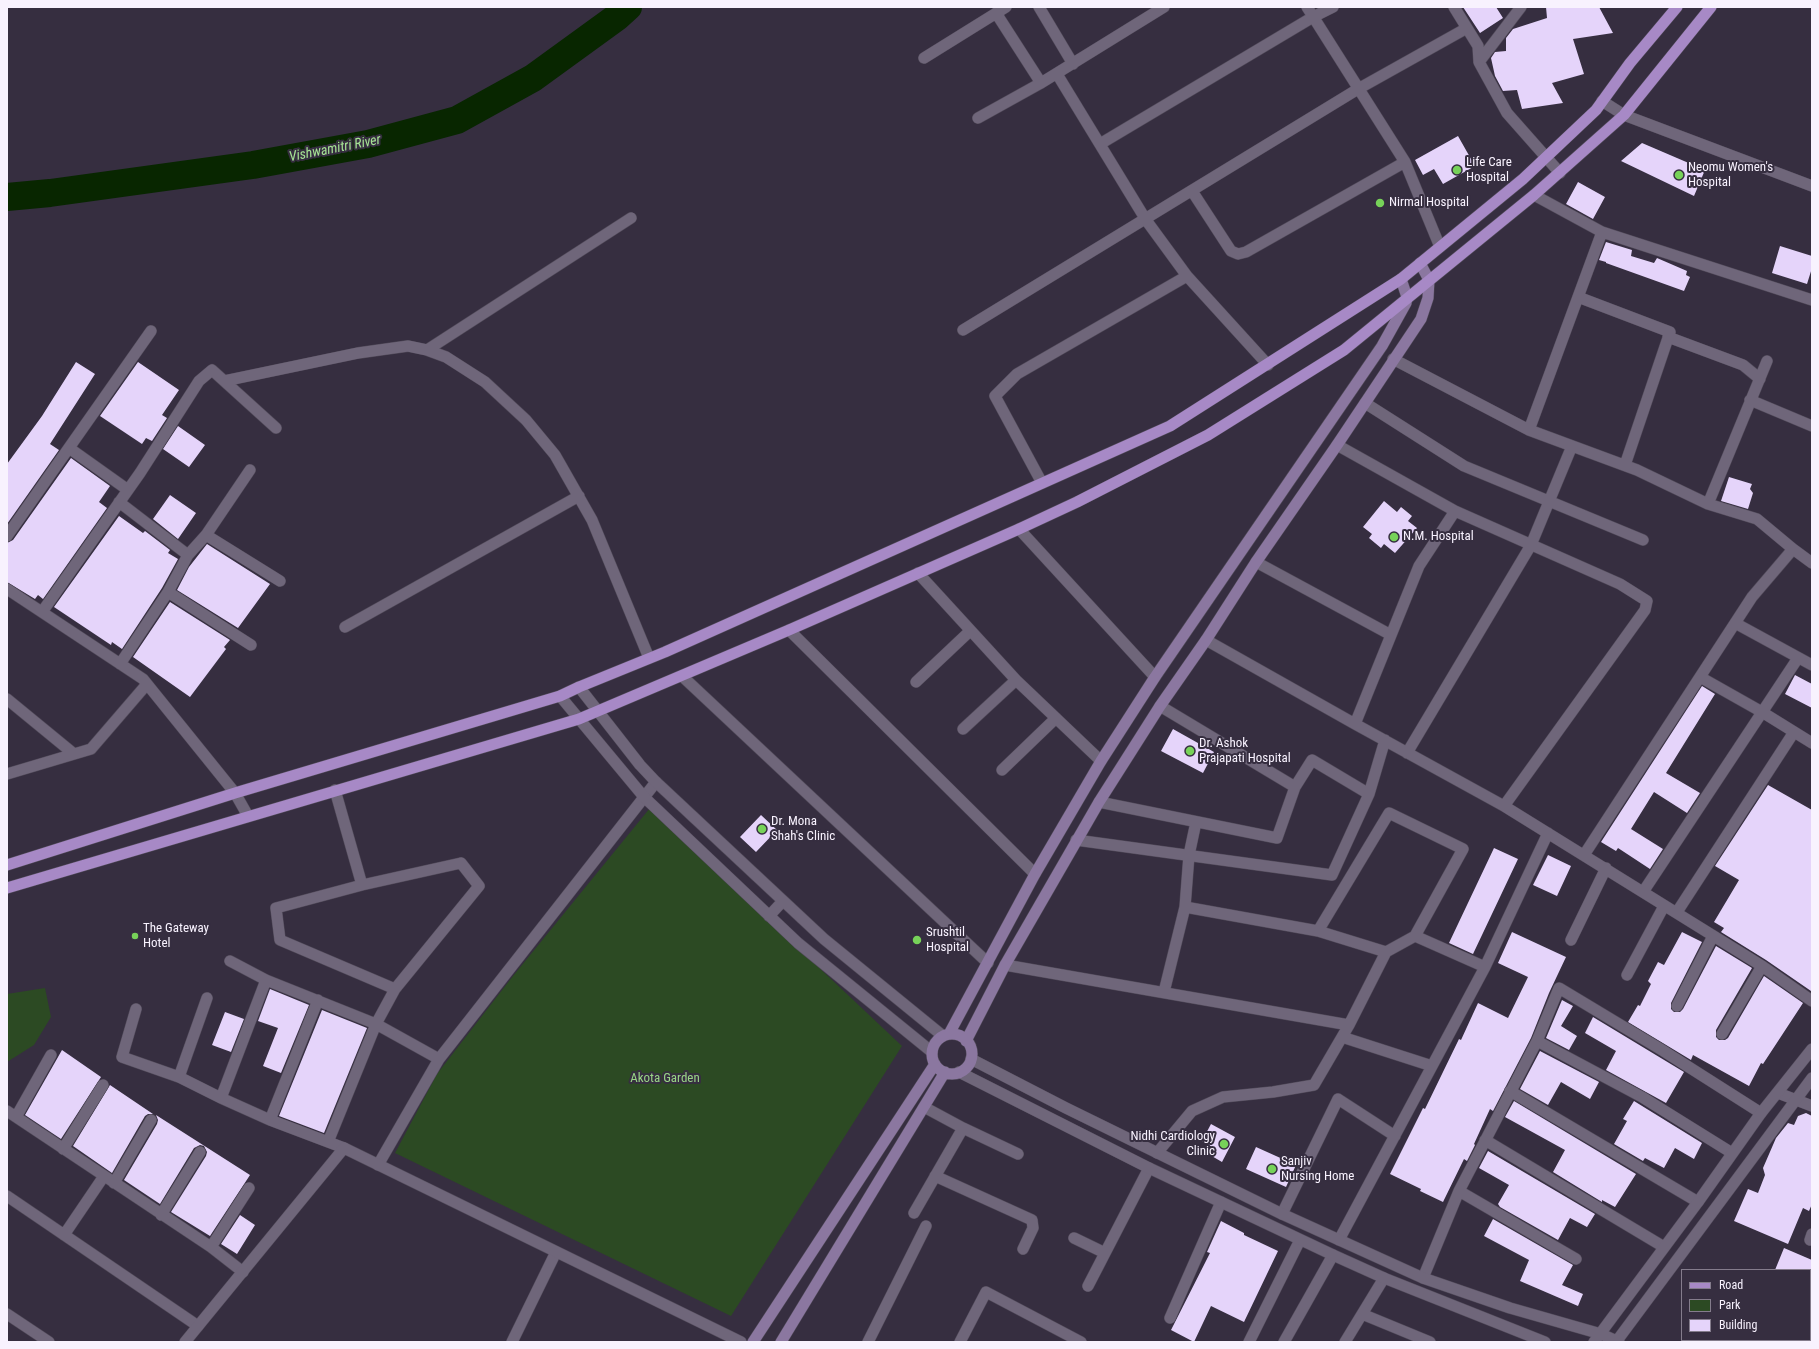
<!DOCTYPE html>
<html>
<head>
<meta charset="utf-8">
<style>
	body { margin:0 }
	#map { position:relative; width:1819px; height:1349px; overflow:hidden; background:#362e40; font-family:"Roboto Condensed",sans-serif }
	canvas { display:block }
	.frame { position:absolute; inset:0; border:8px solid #f8f2fe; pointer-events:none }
	.legend { position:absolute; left:1681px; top:1269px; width:130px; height:72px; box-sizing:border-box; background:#362e40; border:1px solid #847c8c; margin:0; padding:5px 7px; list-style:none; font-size:12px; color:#f8f2fe }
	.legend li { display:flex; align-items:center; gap:8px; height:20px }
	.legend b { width:20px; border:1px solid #847c8c }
</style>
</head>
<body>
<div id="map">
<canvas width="1819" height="1349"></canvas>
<div class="frame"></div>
<ul class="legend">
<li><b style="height:5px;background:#a789c6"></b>Road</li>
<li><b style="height:11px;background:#2c4a23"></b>Park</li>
<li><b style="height:11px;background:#e5d4fa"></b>Building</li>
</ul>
</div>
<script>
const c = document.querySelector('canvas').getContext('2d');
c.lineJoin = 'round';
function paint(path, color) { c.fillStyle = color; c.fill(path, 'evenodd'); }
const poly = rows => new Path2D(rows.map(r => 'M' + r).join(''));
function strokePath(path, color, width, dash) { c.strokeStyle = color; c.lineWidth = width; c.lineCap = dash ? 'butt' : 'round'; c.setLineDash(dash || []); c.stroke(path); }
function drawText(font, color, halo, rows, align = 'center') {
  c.font = font + ' "Roboto Condensed",sans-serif'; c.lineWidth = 4; c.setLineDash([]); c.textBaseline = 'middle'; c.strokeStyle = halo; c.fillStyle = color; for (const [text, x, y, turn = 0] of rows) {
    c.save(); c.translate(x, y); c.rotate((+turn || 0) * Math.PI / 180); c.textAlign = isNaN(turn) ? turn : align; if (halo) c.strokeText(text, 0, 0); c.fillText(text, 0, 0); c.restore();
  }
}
paint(poly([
	[650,808,902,1046,731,1316,395,1153,437,1074,513,976],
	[45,988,51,1017,34,1045,7,1062,7,994]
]), '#2c4a23');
strokePath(poly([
	[7,197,50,193,253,165,368,144,457,120,533,78,617,17,628,7]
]), '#082600', 28);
paint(poly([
	[1463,7,1496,7,1503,18,1480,33],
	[1546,7,1599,7,1613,33,1573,39,1584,74,1552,83,1563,103,1522,109,1517,90,1503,91,1495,76,1491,58,1495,52,1506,51,1506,38,1513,29,1547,18],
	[1458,136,1475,166,1443,184,1434,169,1423,175,1415,160],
	[1642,143,1705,170,1694,196,1621,161],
	[1578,182,1605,197,1593,219,1566,204],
	[1606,242,1632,250,1631,256,1654,263,1657,258,1687,271,1686,275,1690,277,1684,291,1606,263,1606,262,1599,260],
	[1780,246,1812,256,1812,268,1807,284,1772,273],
	[76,362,95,374,50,444,59,450,7,524,7,464,42,416],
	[138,362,179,390,162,415,167,418,152,441,146,438,142,444,100,416],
	[178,426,205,445,189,467,163,449],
	[71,458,110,486,99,502,107,508,43,599,38,595,35,599,7,582,7,543,13,540],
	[1729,477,1752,484,1750,489,1753,493,1748,509,1721,501],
	[170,495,196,513,178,539,153,519],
	[1384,501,1397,512,1401,507,1412,516,1408,521,1417,528,1395,553,1384,544,1381,548,1369,538,1372,534,1363,527],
	[119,516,143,533,145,531,170,550,168,553,178,559,162,588,122,649,112,642,111,645,54,607],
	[207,544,270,584,238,628,177,590,189,567],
	[170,602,230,640,224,647,226,649,190,697,133,657],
	[1795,675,1812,684,1812,708,1785,694],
	[1702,686,1715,694,1666,773,1700,793,1687,813,1654,792,1631,829,1663,849,1650,869,1618,848,1616,851,1601,842],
	[1173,729,1214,752,1203,773,1161,751],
	[1768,785,1812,810,1812,989,1811,991,1766,960,1721,932,1724,928,1714,922,1739,880,1715,866],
	[761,815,777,830,756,852,740,837],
	[1494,848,1518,859,1473,954,1449,943],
	[1548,855,1571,866,1557,896,1533,885],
	[1512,932,1566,957,1549,993,1531,1038,1493,1111,1490,1109,1474,1144,1475,1145,1467,1161,1464,1159,1443,1202,1420,1191,1421,1189,1390,1174,1423,1108,1425,1109,1459,1039,1461,1040,1478,1003,1508,1018,1528,977,1498,963],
	[1682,932,1702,942,1671,1003,1671,1009,1674,1012,1680,1012,1683,1009,1716,946,1752,968,1716,1030,1716,1037,1719,1040,1725,1040,1728,1038,1764,976,1803,1003,1763,1064,1761,1063,1749,1086,1693,1055,1691,1060,1628,1022,1638,1005,1640,1006,1651,984,1648,981,1658,962,1664,965],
	[270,989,309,1005,281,1073,263,1066,278,1028,258,1021],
	[1562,1000,1573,1006,1561,1026,1577,1036,1569,1050,1546,1038],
	[322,1010,367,1028,324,1133,279,1116],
	[225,1012,244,1019,231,1052,212,1045],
	[1593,1017,1684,1072,1666,1103,1606,1070,1616,1051,1585,1033],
	[62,1050,101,1077,61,1139,25,1115],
	[1540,1051,1599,1082,1590,1099,1561,1082,1548,1105,1520,1089],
	[110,1085,153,1114,148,1114,145,1116,112,1173,73,1146],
	[1514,1101,1636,1174,1615,1207,1602,1200,1602,1202,1553,1172,1565,1150,1505,1117],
	[1634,1101,1702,1143,1694,1159,1675,1148,1664,1168,1645,1158,1643,1161,1614,1144,1627,1121,1623,1119],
	[1806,1113,1812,1116,1812,1204,1809,1211,1803,1208,1788,1244,1734,1221,1748,1189,1758,1193,1765,1175,1763,1168,1776,1138,1788,1123,1794,1125,1798,1116],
	[156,1115,250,1175,210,1236,171,1212,206,1156,207,1152,204,1146,200,1145,194,1148,160,1204,124,1180,157,1124,158,1120],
	[1211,1124,1235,1137,1222,1162,1210,1155,1214,1148,1202,1141],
	[1256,1147,1296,1165,1286,1187,1246,1169],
	[1488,1151,1595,1214,1587,1227,1570,1218,1558,1240,1500,1207,1498,1204,1509,1185,1479,1168],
	[240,1215,255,1225,237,1254,221,1244],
	[1493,1219,1573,1265,1562,1285,1583,1294,1578,1306,1520,1281,1529,1260,1484,1236],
	[1221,1221,1244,1233,1244,1235,1278,1251,1244,1322,1211,1306,1194,1342,1171,1330,1210,1253,1207,1252],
	[1784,1248,1812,1260,1812,1270,1775,1270]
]), '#e5d4fa');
const minor = poly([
	[1039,7,1073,64],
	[1307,7,1405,162,1440,247],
	[1454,7,1478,46,1479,62,1507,113,1560,173],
	[996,13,1041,83],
	[924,58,1006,7],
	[1479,62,1521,7],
	[1057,74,1146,220,1187,276,1268,365],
	[978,118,1041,83,1164,7],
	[1100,144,1313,17,1333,7],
	[1192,191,1231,251,1238,254,1246,252,1405,162],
	[1534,195,1602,232,1812,300],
	[1578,297,1670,332,1625,465],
	[963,330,1358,89,1467,28],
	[1668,337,1743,365,1760,379],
	[427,350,631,218],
	[1393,359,1529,430,1637,470,1708,504,1757,519,1793,549],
	[224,381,358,353,408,346,427,350,446,357,485,382,526,420,555,455,592,520,649,658],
	[1750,400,1812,426],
	[1365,403,1464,466,1643,540],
	[1529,430,1602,232],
	[1337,445,1455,511,1419,566,1355,724],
	[69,448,128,490],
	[1042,483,995,396,1017,374,1187,276],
	[119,502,188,555],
	[1708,504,1767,361],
	[1455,511,1620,584,1647,601,1645,610,1504,806],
	[1019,529,1155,677],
	[206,535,280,581],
	[7,536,151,331],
	[1256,562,1391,635],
	[918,573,1016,680,1101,761],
	[7,589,143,679,235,793,248,816],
	[168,592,251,645],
	[42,612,140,473,199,381,212,370,276,428],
	[1735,623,1812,665],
	[345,627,579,496],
	[789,630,1035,874],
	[1206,640,1355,724,1504,806,1762,966,1812,1001],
	[120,664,168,592,188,555,206,535,250,470],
	[682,676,988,963],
	[1700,677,1762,712,1812,743],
	[916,682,970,631],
	[7,699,74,754],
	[1160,706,1295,787],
	[963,729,1016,680],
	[1407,753,1531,545,1572,446],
	[1002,770,1056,718],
	[7,774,91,749,147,684],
	[335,790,362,885],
	[1099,802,1277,838,1295,787,1312,760,1369,794],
	[1076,840,1332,875,1369,794,1385,740],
	[1584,855,1752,597,1793,549,1812,563],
	[461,863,479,886,395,989,280,940,276,908,362,885,461,863],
	[1643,892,1798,658],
	[1185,907,1318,931,1386,952,1415,936,1485,967],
	[1677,912,1794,732],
	[1318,931,1389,813,1463,849,1415,936],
	[1571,940,1606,868],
	[230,961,266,980,376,1024,439,1059],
	[1005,965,1349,1025],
	[1627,975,1664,906],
	[1164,992,1185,907,1189,855,1196,822],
	[1677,1006,1713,936],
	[136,1009,122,1057,179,1077,221,1098,270,1120,344,1148],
	[1722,1034,1762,966],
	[1342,1037,1432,1066],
	[1537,1041,1642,1097,1732,1153],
	[179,1077,207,998],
	[1510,1091,1698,1202],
	[1778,1093,1812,1106],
	[221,1098,266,980],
	[7,1111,211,1247,243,1272],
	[16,1117,51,1055],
	[270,1120,318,1000],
	[963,1128,1018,1154],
	[1485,1140,1664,1247],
	[328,1142,376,1024,395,989],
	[63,1149,103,1085],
	[1157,1153,1192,1111,1223,1097,1273,1092,1314,1085,1349,1025,1386,952],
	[378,1165,439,1059,656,782],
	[935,1176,1032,1220,1033,1228,1023,1249],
	[114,1183,151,1120],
	[1459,1191,1576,1259],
	[7,1196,198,1326],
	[914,1213,963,1128,924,1107],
	[1282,1214,1338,1099,1395,1136],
	[161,1215,200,1152],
	[64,1235,104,1176],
	[1074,1238,1105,1253],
	[1339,1240,1485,967,1548,833],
	[1810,1240,1812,1234],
	[211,1247,249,1188],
	[1423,1278,1459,1191,1537,1041,1559,988,1662,1050,1761,1113],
	[1088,1286,1149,1168],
	[7,1314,49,1342],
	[1362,1314,1430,1342],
	[1170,1318,1221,1202],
	[1810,1325,1812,1326],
	[512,1342,556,1252],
	[868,1342,926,1226],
	[960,1342,986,1292,1081,1342],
	[1249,1342,1300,1240],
	[1284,1342,1333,1255],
	[1345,1342,1384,1278],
	[1755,1342,1756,1340]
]);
const tertiary = poly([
	[1602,101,1624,115,1812,186],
	[579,687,640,765,656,782,824,939,943,1036],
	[560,696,644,797,798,943,932,1052],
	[769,916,783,901],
	[971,1059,1066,1108,1282,1214,1423,1278,1510,1308,1601,1334,1619,1342],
	[959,1072,1149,1168,1333,1255,1384,1278,1545,1342],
	[185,1342,344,1148,741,1342],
	[1594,1342,1698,1202,1761,1113,1812,1049],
	[1616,1342,1812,1078]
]);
const secondary = poly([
	[949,1034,1035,874,1101,761,1155,677,1382,346,1406,303,1407,297,1401,279],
	'932 1054a20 20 0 1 1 40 0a20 20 0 1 1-40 0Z',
	[966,1041,1005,965,1099,802,1160,706,1206,640,1256,562,1337,445,1421,319,1428,298,1429,280,1420,263],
	[753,1342,935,1064],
	[781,1342,945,1072]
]);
const primary = poly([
	[7,865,235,793,560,696,579,687,665,652,1170,426,1401,279,1523,179,1596,110,1630,63,1677,7],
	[7,888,579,719,789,630,1019,529,1077,502,1208,435,1344,350,1534,195,1624,115,1711,7]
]);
strokePath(minor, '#524b5a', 12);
strokePath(tertiary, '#524b5a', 12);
strokePath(secondary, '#524b5a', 12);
strokePath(primary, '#524b5a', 12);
strokePath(minor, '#6f667a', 11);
strokePath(tertiary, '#6f667a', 11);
strokePath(secondary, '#8b77a0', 11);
strokePath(primary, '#a789c6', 11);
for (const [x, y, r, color] of [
	[1457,170,5,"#77d259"],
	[1679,175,5,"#77d259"],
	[1380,203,5,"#77d259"],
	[1394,537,5,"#77d259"],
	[1190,751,5,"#77d259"],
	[762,829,5,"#77d259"],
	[135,936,4,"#77d259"],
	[917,940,5,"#77d259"],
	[1224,1144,5,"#77d259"],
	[1272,1169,5,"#77d259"]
]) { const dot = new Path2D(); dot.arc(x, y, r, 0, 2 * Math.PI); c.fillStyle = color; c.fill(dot); strokePath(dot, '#362e40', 1.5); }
drawText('13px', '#f8f2fe', '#362e40', [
	["Life Care",1466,163],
	["Hospital",1466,178],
	["Neomu Women's",1688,168],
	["Hospital",1688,183],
	["Nirmal Hospital",1389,203],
	["N.M. Hospital",1403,537],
	["Dr. Ashok",1199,744],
	["Prajapati Hospital",1199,759],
	["Dr. Mona",771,822],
	["Shah's Clinic",771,837],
	["The Gateway",143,929],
	["Hotel",143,944],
	["Srushtil",926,933],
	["Hospital",926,948],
	["Nidhi Cardiology",1215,1137,"right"],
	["Clinic",1215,1152,"right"],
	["Sanjiv",1281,1162],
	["Nursing Home",1281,1177]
], 'left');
drawText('13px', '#99d587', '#362e40', [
	["Akota Garden",665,1079]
]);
drawText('italic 14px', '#a6e394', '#362e40', [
	["Vishwamitri River",335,149,-11]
]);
</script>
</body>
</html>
